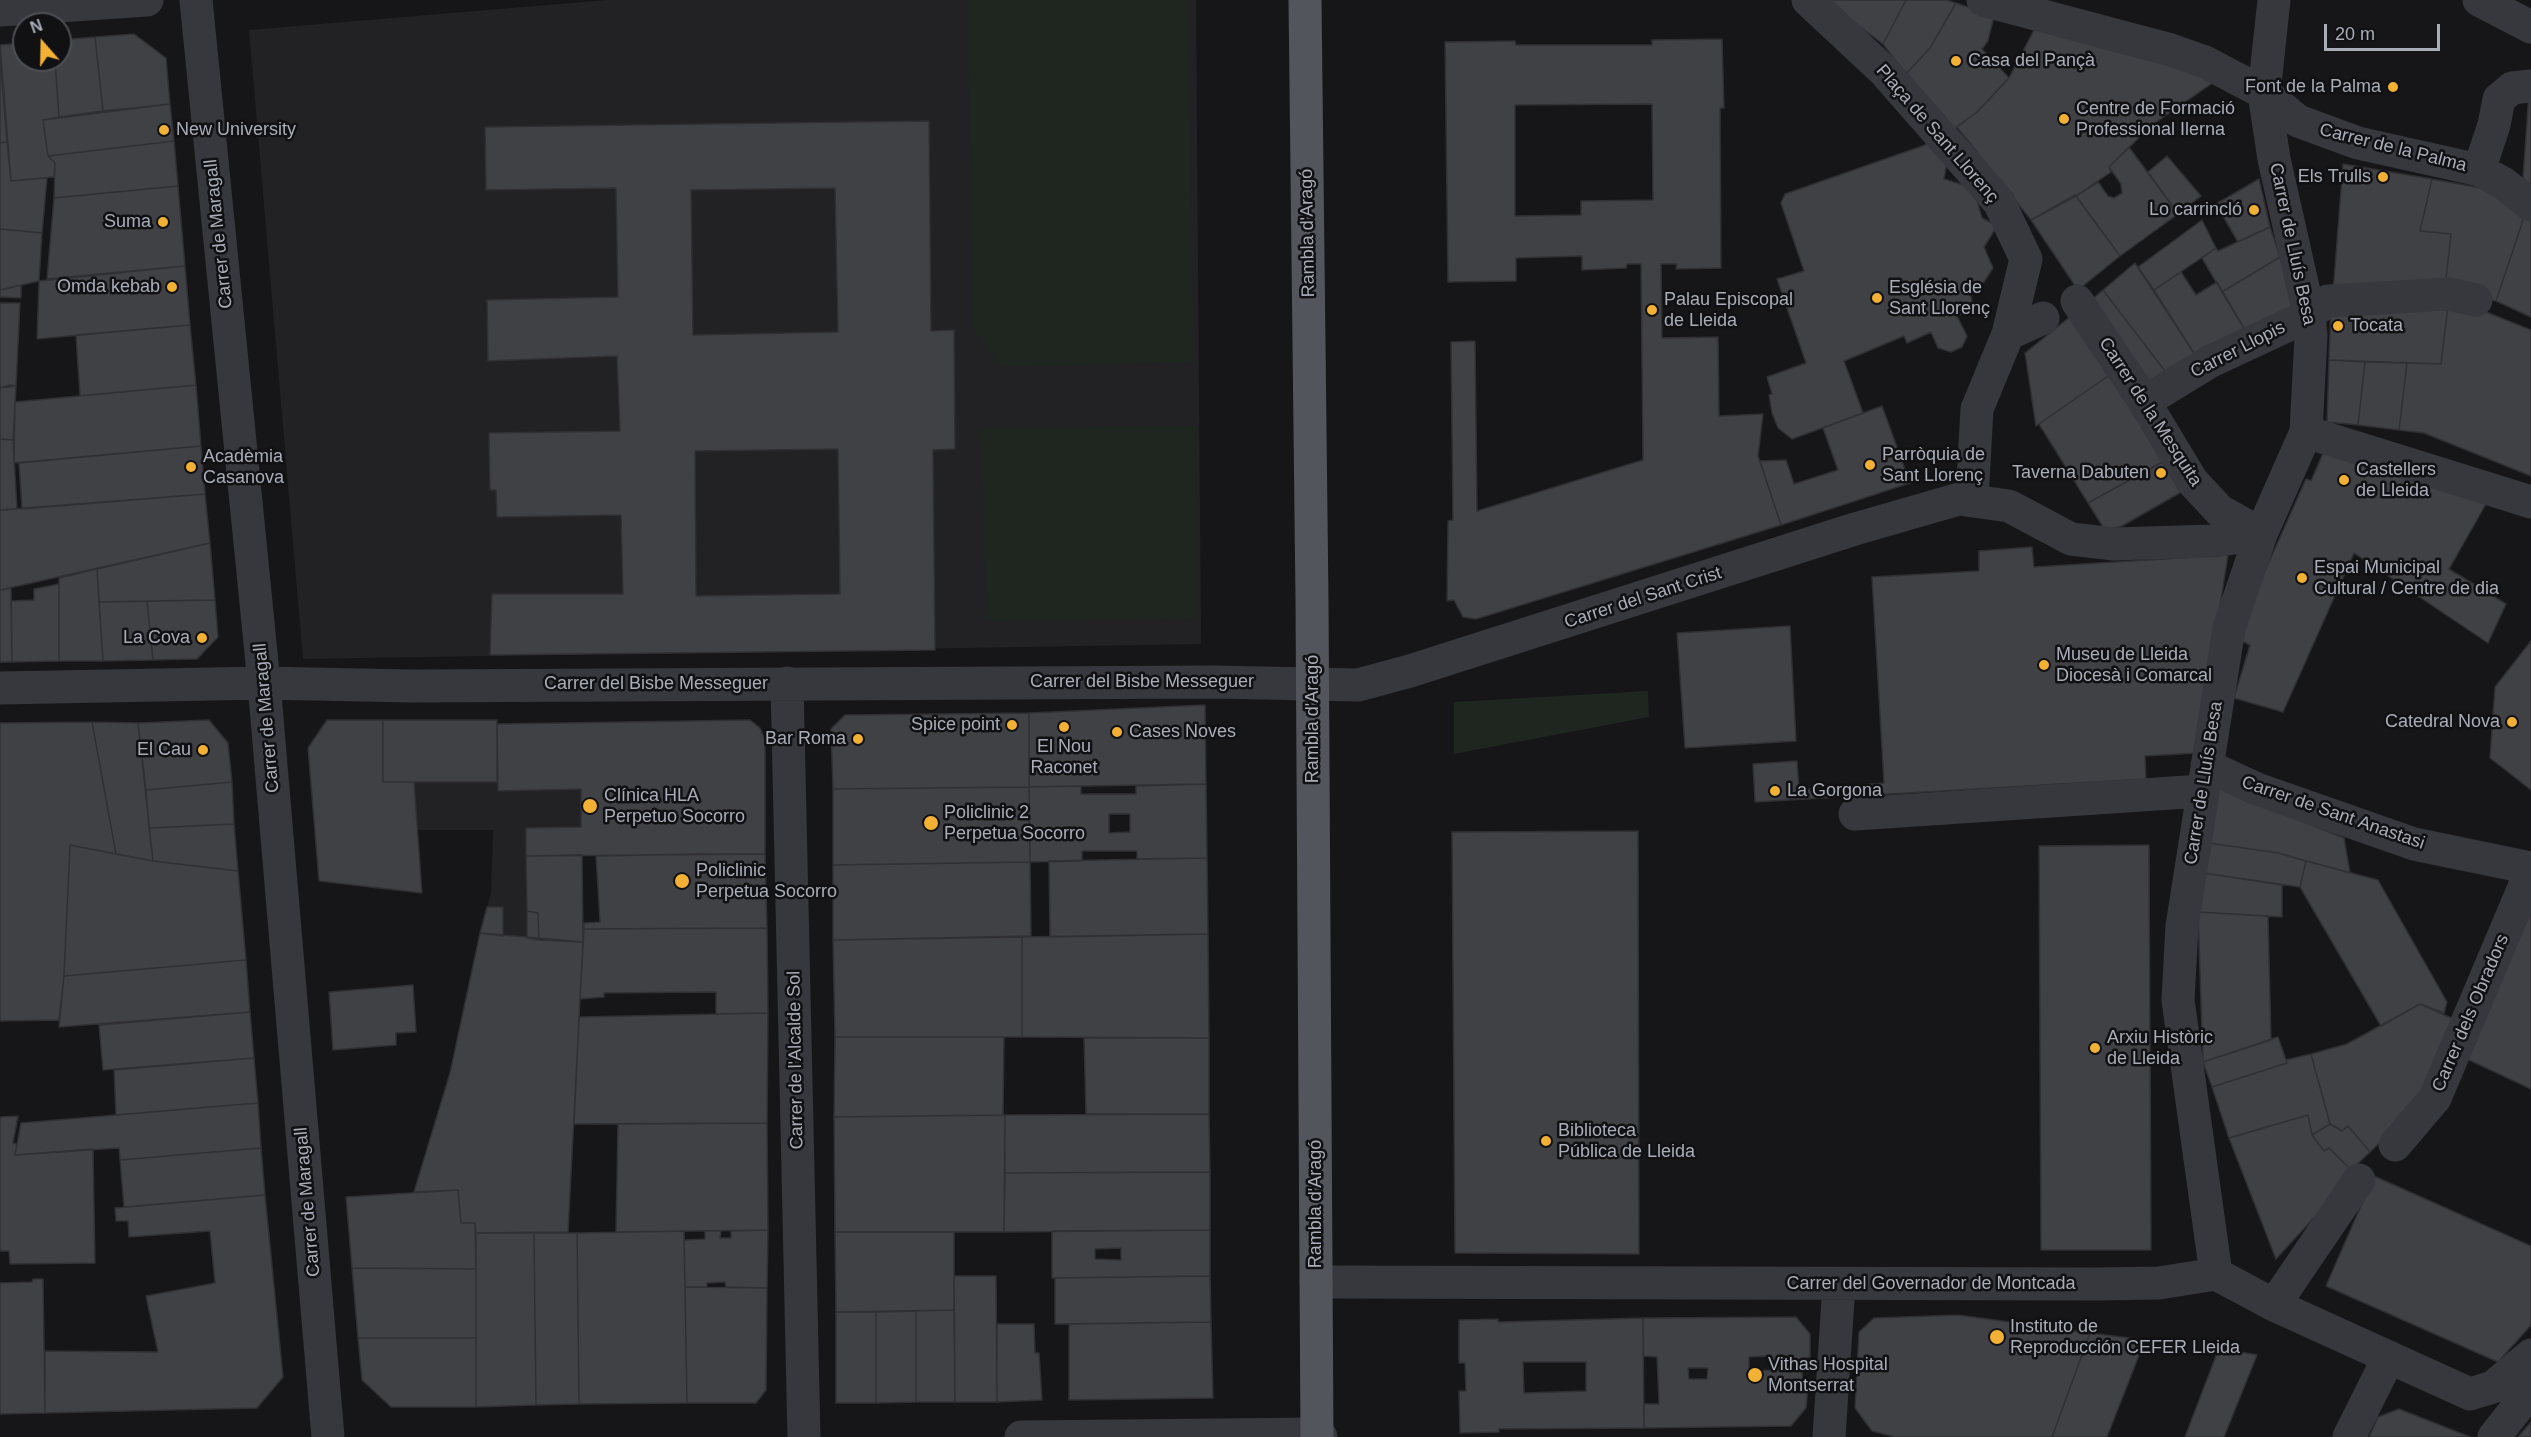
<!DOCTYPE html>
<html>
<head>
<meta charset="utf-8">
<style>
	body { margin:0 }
	#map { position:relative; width:2531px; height:1437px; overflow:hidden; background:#161618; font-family:Arial,sans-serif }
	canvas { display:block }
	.north { position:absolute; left:12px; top:12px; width:60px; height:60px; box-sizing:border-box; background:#111113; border:2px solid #4d4f55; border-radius:50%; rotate:340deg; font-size:16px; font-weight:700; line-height:24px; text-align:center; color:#a8adb8 }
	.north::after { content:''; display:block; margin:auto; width:21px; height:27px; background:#f2b134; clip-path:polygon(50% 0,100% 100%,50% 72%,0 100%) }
	.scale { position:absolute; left:2324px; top:24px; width:116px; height:27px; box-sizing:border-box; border:3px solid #a8adb8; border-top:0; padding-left:8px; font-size:18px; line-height:21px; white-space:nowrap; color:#a8adb8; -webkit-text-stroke:4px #111113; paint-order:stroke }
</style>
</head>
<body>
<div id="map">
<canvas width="2531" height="1437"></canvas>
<div class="north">N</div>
<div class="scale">20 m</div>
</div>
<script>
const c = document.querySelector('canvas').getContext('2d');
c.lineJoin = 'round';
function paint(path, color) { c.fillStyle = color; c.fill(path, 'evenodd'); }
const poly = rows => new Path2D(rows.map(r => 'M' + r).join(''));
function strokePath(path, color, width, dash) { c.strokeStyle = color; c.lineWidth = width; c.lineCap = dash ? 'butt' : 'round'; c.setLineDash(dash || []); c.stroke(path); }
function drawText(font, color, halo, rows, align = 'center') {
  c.font = font + ' Arial,sans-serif'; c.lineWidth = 5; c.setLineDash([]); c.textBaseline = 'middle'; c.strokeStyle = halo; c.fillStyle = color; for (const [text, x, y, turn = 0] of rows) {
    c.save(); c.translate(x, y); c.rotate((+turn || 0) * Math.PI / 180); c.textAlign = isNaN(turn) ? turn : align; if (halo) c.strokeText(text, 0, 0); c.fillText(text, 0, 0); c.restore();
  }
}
paint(poly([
	[607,0,1196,0,1201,644,303,659,249,30],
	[383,720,497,720,497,724,750,720,760,728,765,740,765,854,526,856,527,938,480,933,491,893,493,830,416,830,383,782]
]), '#222225');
paint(poly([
	[967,0,1188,0,1194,362,1001,367,974,330],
	[1195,426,1196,619,987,621,980,428],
	[1648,691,1649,717,1454,754,1454,702]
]), '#1e261f');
const building = poly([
	[1824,0,1906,0,1883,44,1824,0],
	[1906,0,1946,0,1956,3,1930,48,1906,74,1883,44,1906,0],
	[1956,3,1994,16,1988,41,1982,49,2009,78,1977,112,1951,131,1906,74,1930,48,1956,3],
	[2036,26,2145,54,2214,82,2152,125,2109,167,2111,172,2076,196,2031,220,1957,127,1977,112,2009,78,2036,26],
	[134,34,166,58,170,104,103,111,95,37,134,34],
	[95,37,103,111,59,117,55,60,60,60,60,40,95,37],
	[1722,39,1724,108,1720,108,1721,268,1676,269,1677,264,1661,264,1662,338,1718,337,1719,416,1763,414,1758,456,1781,525,1476,619,1463,617,1454,600,1447,601,1448,521,1453,520,1451,342,1475,341,1477,511,1643,460,1641,264,1627,264,1626,268,1582,270,1582,256,1516,258,1516,281,1448,282,1445,42,1515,41,1516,45,1652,45,1652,40,1722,39],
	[1652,104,1653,200,1581,201,1581,215,1515,216,1515,105,1652,104],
	[24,43,24,60,55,60,59,117,43,120,48,156,55,163,54,177,11,181,0,45,24,43],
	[0,56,7,142,0,143,0,56],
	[2529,93,2531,93,2531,185,2523,178,2529,93],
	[170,104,174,141,48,156,43,120,170,104],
	[929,121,931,331,954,330,955,449,933,450,935,650,490,655,492,594,623,594,621,515,497,517,496,490,490,490,489,433,620,431,617,356,488,361,487,300,618,297,616,188,486,190,485,127,929,121],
	[835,188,838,332,693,335,691,190,835,188],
	[838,449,840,594,696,596,695,451,838,449],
	[174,141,178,186,54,198,55,163,48,156,174,141],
	[7,142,11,181,47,178,42,233,0,229,0,143,7,142],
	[1931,143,1947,162,1944,179,1967,186,1976,197,1982,218,1997,226,1984,247,1993,268,1984,282,1968,288,1975,309,1957,316,1967,336,1962,347,1951,352,1938,348,1931,332,1907,343,1904,336,1844,361,1863,413,1792,439,1778,428,1772,413,1769,395,1772,394,1767,377,1806,363,1777,279,1804,271,1781,203,1785,194,1931,143],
	[2129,147,2178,214,2120,256,2076,196,2098,182,2108,196,2114,198,2122,193,2121,184,2109,167,2129,147],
	[2167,156,2201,196,2178,214,2148,172,2167,156],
	[2343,164,2432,179,2420,231,2451,234,2445,287,2333,293,2343,164],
	[2259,179,2270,227,2238,242,2216,204,2259,179],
	[2432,179,2492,190,2526,211,2496,301,2445,287,2451,234,2420,231,2432,179],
	[178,186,185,266,47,279,54,198,178,186],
	[2075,195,2120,256,2078,290,2031,220,2075,195],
	[2526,211,2531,216,2531,317,2496,301,2526,211],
	[2202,220,2216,248,2154,290,2138,267,2202,220],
	[2270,227,2280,257,2222,292,2202,258,2216,248,2218,251,2270,227],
	[0,229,42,233,39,281,0,290,0,229],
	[2280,257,2298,316,2249,337,2222,292,2280,257],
	[2135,263,2199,361,2171,379,2103,290,2135,263],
	[185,266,190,325,37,339,39,281,185,266],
	[2181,272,2196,295,2217,282,2249,337,2199,361,2154,290,2181,272],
	[21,285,21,298,0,297,0,290,21,285],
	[2103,290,2171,379,2150,392,2089,302,2103,290],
	[2449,297,2441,364,2329,360,2331,306,2449,297],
	[2449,297,2531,330,2531,476,2424,433,2399,430,2407,363,2441,364,2449,297],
	[0,303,20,303,16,386,0,388,0,303],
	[2076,312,2114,372,2036,426,2025,353,2076,312],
	[190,325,196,385,80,396,76,335,190,325],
	[2329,360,2365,362,2358,425,2327,422,2329,360],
	[2365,362,2407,363,2399,430,2358,425,2365,362],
	[2114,372,2166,460,2088,503,2039,424,2114,372],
	[10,385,16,386,13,440,0,439,0,388,10,385],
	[196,385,201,446,14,463,15,402,196,385],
	[1882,406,1910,483,1781,525,1760,461,1786,460,1794,484,1838,470,1823,428,1882,406],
	[0,439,13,440,17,509,0,510,0,439],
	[201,446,205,494,22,509,19,463,201,446],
	[2324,451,2486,504,2449,569,2506,604,2488,643,2354,553,2283,712,2234,698,2250,645,2235,638,2306,479,2311,481,2324,451],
	[2166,460,2183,491,2122,526,2105,530,2088,503,2166,460],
	[205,494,210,543,0,590,0,510,205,494],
	[210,543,215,600,99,602,97,569,210,543],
	[2032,547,2034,567,2228,555,2197,753,2145,756,2146,779,1755,802,1753,764,1797,761,1799,790,1884,783,1872,577,1979,571,1979,551,2032,547],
	[97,569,103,661,59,661,59,578,97,569],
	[59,584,59,661,12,662,11,601,34,600,34,589,59,584],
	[11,588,12,662,0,662,0,590,11,588],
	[215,600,218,637,197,659,153,660,147,601,215,600],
	[147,601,153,660,103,661,99,602,147,601],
	[1790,626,1796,741,1685,748,1677,633,1790,626],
	[2531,641,2531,790,2490,758,2495,687,2531,641],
	[1205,705,1206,784,1029,787,1029,713,1205,705],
	[1029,713,1029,787,833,789,831,729,845,715,1029,713],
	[209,720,228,743,232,782,146,790,138,723,209,720],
	[327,720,383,720,383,782,414,782,422,893,319,881,308,748,327,720],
	[383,720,497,720,497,782,383,782,383,720],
	[750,720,760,728,765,740,765,854,526,856,526,828,581,827,581,789,498,791,497,724,750,720],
	[92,722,138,723,153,861,116,854,92,722],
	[92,722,116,854,70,845,64,976,59,1020,0,1021,0,723,92,722],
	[232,782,234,824,149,828,146,790,232,782],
	[1206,784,1207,858,1137,859,1137,851,1082,851,1082,861,1030,862,1029,787,1081,786,1081,794,1136,794,1136,786,1206,784],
	[1109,814,1130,814,1130,832,1109,833,1109,814],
	[1029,787,1030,862,833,865,833,789,1029,787],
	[2219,788,2344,838,2350,873,2278,853,2209,843,2219,788],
	[234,824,238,871,153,861,149,828,234,824],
	[1638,831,1639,1254,1455,1253,1452,832,1638,831],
	[2209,843,2278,853,2306,861,2300,887,2203,873,2209,843],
	[70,845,153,861,238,871,246,960,64,976,70,845],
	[2149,845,2151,1250,2041,1250,2039,846,2149,845],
	[696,854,765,854,767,928,584,929,584,923,600,922,596,856,696,854],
	[582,855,583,942,539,940,538,913,527,911,526,856,582,855],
	[1207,858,1208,934,1050,937,1049,861,1207,858],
	[2306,861,2378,880,2447,1002,2444,1013,2420,1004,2381,1026,2300,887,2306,861],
	[1030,862,1031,936,833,940,833,865,1030,862],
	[2203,873,2282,885,2282,917,2198,912,2203,873],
	[2531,894,2531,1089,2467,1059,2531,894],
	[487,907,503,907,503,936,480,933,487,907],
	[527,911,538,913,539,940,527,938,527,911],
	[2198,912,2268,916,2271,1040,2203,1062,2198,912],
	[767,928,768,1013,716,1014,716,992,604,993,604,997,580,999,584,929,767,928],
	[480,933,583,942,568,1232,476,1233,475,1223,461,1223,458,1190,414,1192,450,1073,480,933],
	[1208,934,1209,1038,1022,1037,1022,937,1208,934],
	[1022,937,1022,1037,835,1037,833,940,1022,937],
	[246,960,250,1012,59,1027,64,976,246,960],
	[413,985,416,1032,396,1033,396,1045,333,1050,329,992,413,985],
	[2420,1004,2458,1021,2424,1101,2370,1152,2348,1126,2342,1131,2330,1124,2311,1054,2347,1044,2420,1004],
	[250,1012,254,1058,103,1070,99,1025,250,1012],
	[768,1013,767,1123,574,1124,579,1017,768,1013],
	[835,1037,1004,1037,1003,1115,834,1117,835,1037],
	[2278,1037,2287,1063,2212,1087,2203,1062,2278,1037],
	[1084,1038,1209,1038,1209,1114,1086,1114,1084,1038],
	[2311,1054,2330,1124,2312,1135,2308,1115,2229,1138,2212,1087,2287,1063,2286,1060,2311,1054],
	[254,1058,258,1103,116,1115,114,1070,254,1058],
	[258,1103,261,1148,120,1160,119,1148,15,1155,21,1123,258,1103],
	[1209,1114,1210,1172,1005,1173,1005,1115,1209,1114],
	[1003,1115,1005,1115,1004,1232,835,1232,834,1117,1003,1115],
	[2308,1115,2312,1135,2324,1151,2329,1148,2351,1170,2321,1210,2276,1259,2229,1138,2308,1115],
	[18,1116,13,1143,17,1144,15,1155,93,1149,95,1263,10,1264,9,1251,0,1251,0,1117,18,1116],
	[767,1123,768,1230,616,1232,618,1124,767,1123],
	[2330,1124,2342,1131,2348,1126,2370,1152,2351,1170,2329,1148,2324,1151,2312,1135,2330,1124],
	[261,1148,265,1195,124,1207,120,1160,261,1148],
	[1210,1172,1210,1230,1004,1232,1005,1173,1210,1172],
	[2374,1176,2531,1246,2531,1325,2498,1362,2326,1286,2374,1176],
	[458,1190,461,1223,475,1223,476,1269,352,1268,346,1197,458,1190],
	[265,1195,283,1377,257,1408,45,1413,45,1351,158,1352,146,1296,215,1283,210,1231,129,1237,128,1221,116,1221,115,1208,265,1195],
	[768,1230,767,1288,726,1287,725,1282,707,1283,707,1287,685,1287,684,1240,705,1239,705,1231,721,1231,720,1238,731,1238,731,1231,768,1230],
	[1210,1230,1210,1276,1052,1278,1052,1231,1210,1230],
	[1121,1248,1121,1260,1095,1259,1095,1249,1121,1248],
	[684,1231,687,1403,579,1404,577,1233,684,1231],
	[835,1232,954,1232,954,1310,836,1312,835,1232],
	[476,1233,534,1233,536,1405,476,1407,476,1233],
	[534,1233,577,1233,579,1404,536,1405,534,1233],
	[352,1268,476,1269,476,1338,358,1338,352,1268],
	[954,1276,996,1276,997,1402,955,1402,954,1276],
	[1210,1276,1211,1322,1055,1324,1055,1278,1210,1276],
	[33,1279,43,1279,45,1413,0,1414,0,1283,32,1282,33,1279],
	[685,1287,767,1288,766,1390,756,1403,687,1403,685,1287],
	[954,1310,955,1402,916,1402,916,1311,954,1310],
	[916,1311,916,1402,876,1403,876,1312,916,1311],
	[836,1312,876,1312,876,1403,836,1403,836,1312],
	[1958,1315,2090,1333,2052,1437,1895,1437,1872,1431,1855,1408,1859,1332,1874,1318,1958,1315],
	[1796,1317,1810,1334,1810,1357,1803,1359,1802,1383,1808,1386,1806,1408,1791,1426,1644,1428,1644,1404,1659,1404,1657,1357,1643,1356,1643,1318,1796,1317],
	[1771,1356,1771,1370,1749,1371,1749,1357,1771,1356],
	[1688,1368,1708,1368,1707,1379,1689,1379,1688,1368],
	[1643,1318,1644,1428,1499,1429,1499,1432,1460,1433,1459,1391,1466,1391,1465,1363,1459,1363,1459,1320,1498,1319,1498,1322,1643,1318],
	[1523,1362,1586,1362,1586,1391,1524,1393,1523,1362],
	[1211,1322,1213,1398,1069,1400,1069,1324,1211,1322],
	[997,1324,1034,1324,1035,1353,1039,1353,1042,1400,997,1402,997,1324],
	[2090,1333,2145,1340,2107,1437,2052,1437,2090,1333],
	[358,1338,476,1338,476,1407,391,1407,362,1380,358,1338],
	[2219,1348,2257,1355,2224,1437,2185,1437,2219,1348],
	[2399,1409,2432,1422,2470,1437,2369,1437,2378,1417,2399,1409],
	[2531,1422,2531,1437,2518,1437,2531,1422]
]);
paint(building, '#404145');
strokePath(building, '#303034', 1.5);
strokePath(poly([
	[196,0,264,683,328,1437],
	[1808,0,1885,72,1999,202,2026,259,2008,334,1977,409,1972,499],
	[1983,0,2171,50,2205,62,2264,93,2298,121,2358,143,2479,170,2503,183,2531,205],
	[2479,0,2531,27],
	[0,10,147,0],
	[2479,170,2494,125,2499,99,2512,88,2531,86],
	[2077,301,2142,398,2192,481,2220,511,2261,534],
	[2008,334,2043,318],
	[2144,402,2211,361,2299,320,2328,301,2448,294,2476,300],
	[2306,432,2531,502],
	[787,683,804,1437],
	[0,688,264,683,411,686,1215,682,1358,685,1410,671,1855,529,1959,499,2009,506,2071,539,2114,544,2214,541,2261,534],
	[2207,766,2257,789,2414,844,2531,868],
	[1855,814,2202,791],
	[2395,1145,2435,1098,2531,871],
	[2216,1274,2178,1000,2182,926,2229,628,2261,534,2306,432,2311,336,2309,314,2274,159,2264,93,2274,0],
	[1316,1282,2098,1284,2159,1283,2216,1274,2274,1305,2470,1394,2493,1387,2531,1355],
	[2274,1305,2359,1180],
	[1021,1437,1317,1434,1321,1437],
	[1829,1437,1839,1284],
	[2349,1437,2389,1357],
	[2494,1437,2531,1390]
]), '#37383d', 33);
strokePath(poly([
	[1305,0,1312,600,1317,1437]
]), '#53555c', 33);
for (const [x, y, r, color] of [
	[1956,61,6,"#f2b134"],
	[2393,87,6,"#f2b134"],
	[2064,119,6,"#f2b134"],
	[164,130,6,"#f2b134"],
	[2383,177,6,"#f2b134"],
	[2254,210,6,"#f2b134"],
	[163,222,6,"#f2b134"],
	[172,287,6,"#f2b134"],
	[1877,298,6,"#f2b134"],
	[1652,310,6,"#f2b134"],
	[2338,326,6,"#f2b134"],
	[1870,465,6,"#f2b134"],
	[191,467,6,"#f2b134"],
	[2161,473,6,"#f2b134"],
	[2344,480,6,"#f2b134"],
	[2302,578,6,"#f2b134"],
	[202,638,6,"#f2b134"],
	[2044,665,6,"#f2b134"],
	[2512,722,6,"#f2b134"],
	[1012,725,6,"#f2b134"],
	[1064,727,6,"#f2b134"],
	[1117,732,6,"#f2b134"],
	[858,739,6,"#f2b134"],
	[203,750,6,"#f2b134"],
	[1775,791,6,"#f2b134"],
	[590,806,8,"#f2b134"],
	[931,823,8,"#f2b134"],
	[682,881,8,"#f2b134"],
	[2095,1048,6,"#f2b134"],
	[1546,1141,6,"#f2b134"],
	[1997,1337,8,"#f2b134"],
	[1755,1375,8,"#f2b134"]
]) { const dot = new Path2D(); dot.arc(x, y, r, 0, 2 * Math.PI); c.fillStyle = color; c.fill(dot); strokePath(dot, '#111113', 2); }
drawText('18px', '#a8adb8', '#111113', [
	["Casa del Pançà",1968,61],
	["Font de la Palma",2381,87,"right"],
	["Centre de Formació",2076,109],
	["Professional Ilerna",2076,130],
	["New University",176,130],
	["Els Trulls",2371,177,"right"],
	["Lo carrincló",2242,210,"right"],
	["Suma",151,222,"right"],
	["Omda kebab",160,287,"right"],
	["Església de",1889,288],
	["Sant Llorenç",1889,309],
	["Palau Episcopal",1664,300],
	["de Lleida",1664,321],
	["Tocata",2350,326],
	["Parròquia de",1882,455],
	["Sant Llorenç",1882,476],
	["Acadèmia",203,457],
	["Casanova",203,478],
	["Castellers",2356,470],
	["de Lleida",2356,491],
	["Taverna Dabuten",2149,473,"right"],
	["Espai Municipal",2314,568],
	["Cultural / Centre de dia",2314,589],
	["La Cova",190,638,"right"],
	["Museu de Lleida",2056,655],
	["Diocesà i Comarcal",2056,676],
	["Catedral Nova",2500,722,"right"],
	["Spice point",1000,725,"right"],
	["Cases Noves",1129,732],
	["Bar Roma",846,739,"right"],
	["El Nou",1064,747,"center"],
	["Raconet",1064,768,"center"],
	["El Cau",191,750,"right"],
	["La Gorgona",1787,791],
	["Clínica HLA",604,796],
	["Perpetuo Socorro",604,817],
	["Policlinic 2",944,813],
	["Perpetua Socorro",944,834],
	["Policlinic",696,871],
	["Perpetua Socorro",696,892],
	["Arxiu Històric",2107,1038],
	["de Lleida",2107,1059],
	["Biblioteca",1558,1131],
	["Pública de Lleida",1558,1152],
	["Instituto de",2010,1327],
	["Reproducción CEFER Lleida",2010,1348],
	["Vithas Hospital",1768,1365],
	["Montserrat",1768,1386]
], 'left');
drawText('18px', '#a8adb8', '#111113', [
	["Plaça de Sant Llorenç",1937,134,49],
	["Carrer de la Palma",2393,148,14],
	["Rambla d'Aragó",1308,233,-91],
	["Carrer de Maragall",219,234,-96],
	["Carrer de Lluís Besa",2292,244,78],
	["Carrer Llopis",2238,350,-27],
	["Carrer de la Mesquita",2150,412,57],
	["Carrer del Sant Crist",1643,598,-18],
	["Carrer del Bisbe Messeguer",1142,682],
	["Carrer del Bisbe Messeguer",656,684],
	["Carrer de Maragall",267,718,-95],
	["Rambla d'Aragó",1313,719,-90],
	["Carrer de Lluís Besa",2204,783,-81],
	["Carrer de Sant Anastasi",2333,813,19],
	["Carrer dels Obradors",2471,1013,-67],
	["Carrer de l'Alcalde Sol",796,1060,-91],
	["Carrer de Maragall",308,1202,-95],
	["Rambla d'Aragó",1316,1204,-90],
	["Carrer del Governador de Montcada",1931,1284]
]);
</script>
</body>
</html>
